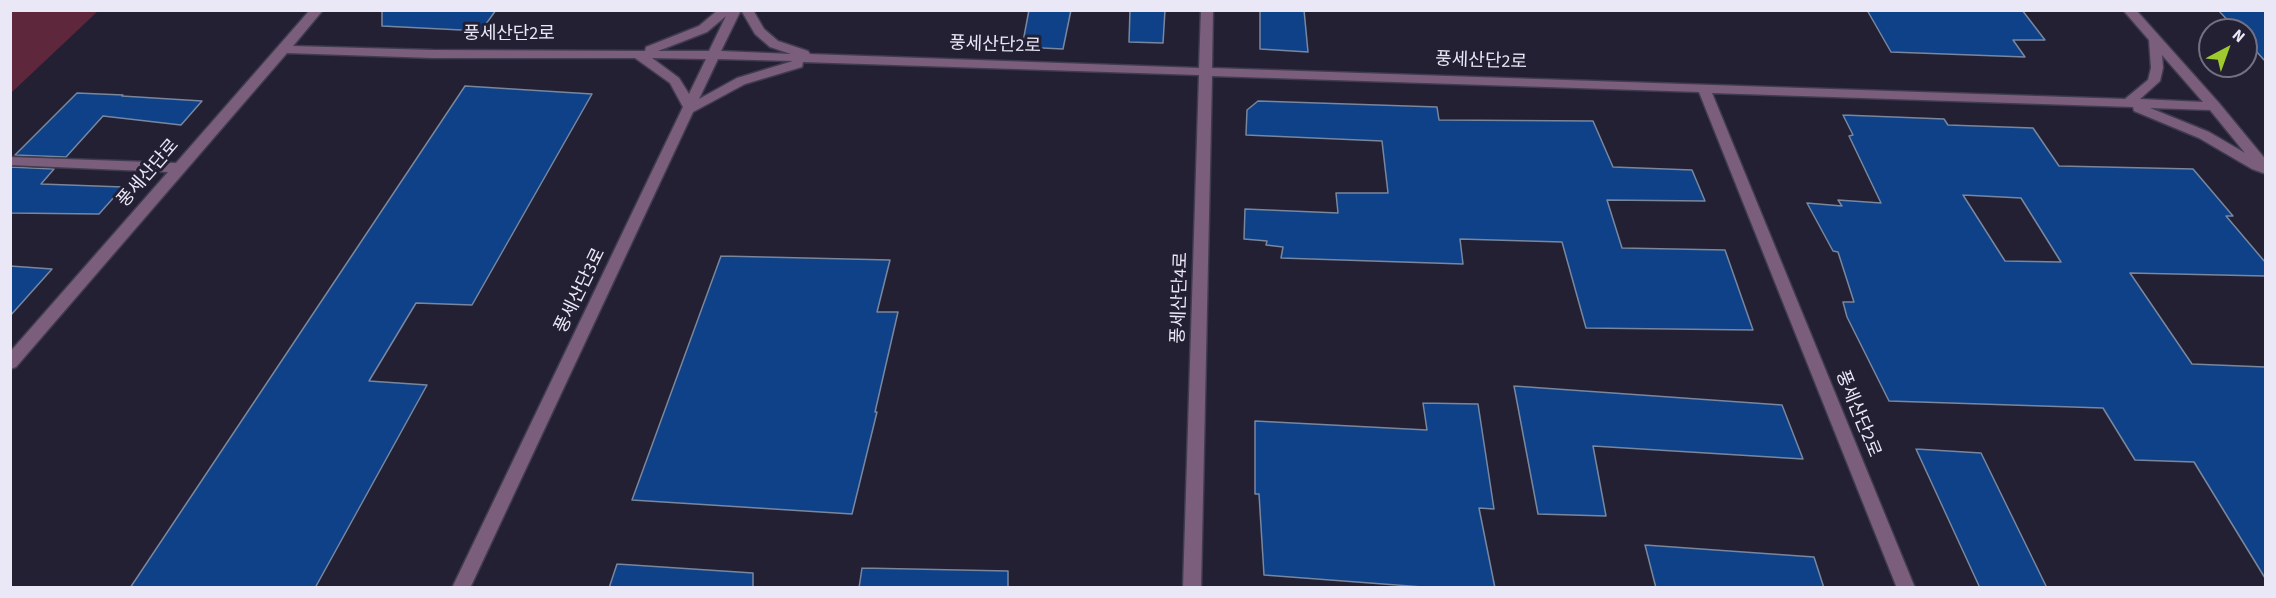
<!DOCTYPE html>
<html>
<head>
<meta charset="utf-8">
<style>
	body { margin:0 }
	#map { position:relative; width:2276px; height:598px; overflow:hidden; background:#242034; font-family:"Source Sans 3",sans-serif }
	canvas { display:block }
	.frame { position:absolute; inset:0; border:12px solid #eae8f6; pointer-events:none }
	.north { position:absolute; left:2198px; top:18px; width:60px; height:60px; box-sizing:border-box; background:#242034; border:2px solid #737082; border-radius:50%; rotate:41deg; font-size:16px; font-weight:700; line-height:24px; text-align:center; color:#eae8f6 }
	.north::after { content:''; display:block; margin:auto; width:21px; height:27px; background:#9fca2d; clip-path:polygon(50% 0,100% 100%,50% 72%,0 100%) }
</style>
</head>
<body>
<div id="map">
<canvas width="2276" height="598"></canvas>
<div class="frame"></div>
<div class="north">N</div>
</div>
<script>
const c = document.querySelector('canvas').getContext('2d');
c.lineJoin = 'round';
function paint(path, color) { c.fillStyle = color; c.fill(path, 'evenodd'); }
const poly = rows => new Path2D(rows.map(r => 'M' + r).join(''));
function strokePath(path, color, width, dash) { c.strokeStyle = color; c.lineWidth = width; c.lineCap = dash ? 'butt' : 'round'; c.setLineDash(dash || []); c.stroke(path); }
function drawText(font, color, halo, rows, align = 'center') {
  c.font = font + ' "Source Sans 3","Noto Sans KR",sans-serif'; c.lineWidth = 6; c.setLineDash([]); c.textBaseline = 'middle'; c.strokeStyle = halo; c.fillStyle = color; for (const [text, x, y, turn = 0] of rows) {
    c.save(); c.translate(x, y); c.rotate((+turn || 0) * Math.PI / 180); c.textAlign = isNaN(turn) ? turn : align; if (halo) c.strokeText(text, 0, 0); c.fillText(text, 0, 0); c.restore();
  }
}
paint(poly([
	[11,10,98,10,98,11,11,93]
]), '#5f273c');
const building = poly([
	[382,10,496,10,481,31,382,26,382,10],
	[1029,10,1071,10,1063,49,1022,47,1029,10],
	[1130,10,1165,10,1163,43,1129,42,1130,10],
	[1260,10,1304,10,1308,52,1260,49,1260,10],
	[1867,10,2022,10,2045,40,2013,40,2025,57,1891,52,1867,10],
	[2218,10,2265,10,2265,61,2246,40,2246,30,2237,30,2218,10],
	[465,86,592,94,472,305,416,303,369,381,427,385,315,588,130,588,465,86],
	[77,93,123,95,122,96,202,101,181,125,103,116,66,157,15,155,77,93],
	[1258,101,1437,107,1439,120,1593,121,1613,167,1692,170,1705,201,1607,200,1622,248,1725,250,1753,330,1586,328,1562,242,1460,239,1463,264,1281,258,1283,247,1266,245,1267,241,1244,239,1245,209,1338,213,1336,193,1388,193,1382,141,1246,135,1247,110,1258,101],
	[1843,115,1944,119,1948,125,2033,128,2059,166,2193,169,2233,216,2226,216,2265,262,2265,276,2130,273,2192,364,2265,367,2265,578,2194,462,2135,460,2103,408,1889,401,1847,317,1843,302,1854,302,1838,252,1833,251,1807,203,1842,206,1838,200,1881,203,1849,136,1853,135,1843,115],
	[1963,195,2021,198,2061,262,2005,261,1963,195],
	[10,167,54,169,41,184,123,187,99,214,10,213,10,167],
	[721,256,890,260,877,312,898,312,875,412,877,412,852,514,632,500,721,256],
	[10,266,52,269,10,316,10,266],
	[1514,386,1782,405,1803,459,1593,446,1606,516,1538,514,1514,386],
	[1423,403,1478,404,1494,509,1479,508,1495,588,1436,588,1264,575,1259,494,1255,494,1255,421,1427,430,1423,403],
	[1916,449,1981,453,2047,588,1980,588,1916,449],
	[1645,545,1814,557,1824,588,1656,588,1645,545],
	[617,564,753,573,753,588,609,588,617,564],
	[862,568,1008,571,1008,588,859,588,862,568]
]);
paint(building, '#0e4187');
strokePath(building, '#79879e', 1.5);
const minor = poly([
	[310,10,323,10,293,46,433,50,645,51,646,47,699,26,718,10,741,10,721,51,791,54,770,47,755,34,741,10,753,10,764,29,778,41,808,51,810,54,1199,68,1201,10,1213,10,1212,68,2125,99,2148,80,2151,68,2149,40,2123,10,2136,10,2219,103,2266,160,2266,174,2252,169,2199,138,2134,111,2133,107,1712,93,1915,588,1897,588,1699,92,1212,76,1201,588,1183,588,1199,75,803,62,802,67,745,84,693,112,470,588,452,588,683,107,670,83,635,58,433,58,287,53,16,367,10,369,10,352,168,172,10,165,10,157,176,163,310,10],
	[726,16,709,51,658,51,707,32,726,16],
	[2162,55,2203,102,2140,99,2160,81,2163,68,2162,55],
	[652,58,706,59,689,94,679,78,652,58],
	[718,59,793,61,737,78,699,99,718,59],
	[2150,108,2210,110,2245,153,2209,132,2150,108]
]);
strokePath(minor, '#403c4f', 3);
paint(minor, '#7b5e7c');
drawText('18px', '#eae8f6', '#242034', [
	["풍세산단2로",509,35],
	["풍세산단2로",995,46,2],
	["풍세산단2로",1481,62,2],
	["풍세산단로",149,174,-49],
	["풍세산단3로",581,291,-64],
	["풍세산단4로",1181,298,-88],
	["풍세산단2로",1857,414,68]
]);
</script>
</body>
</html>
